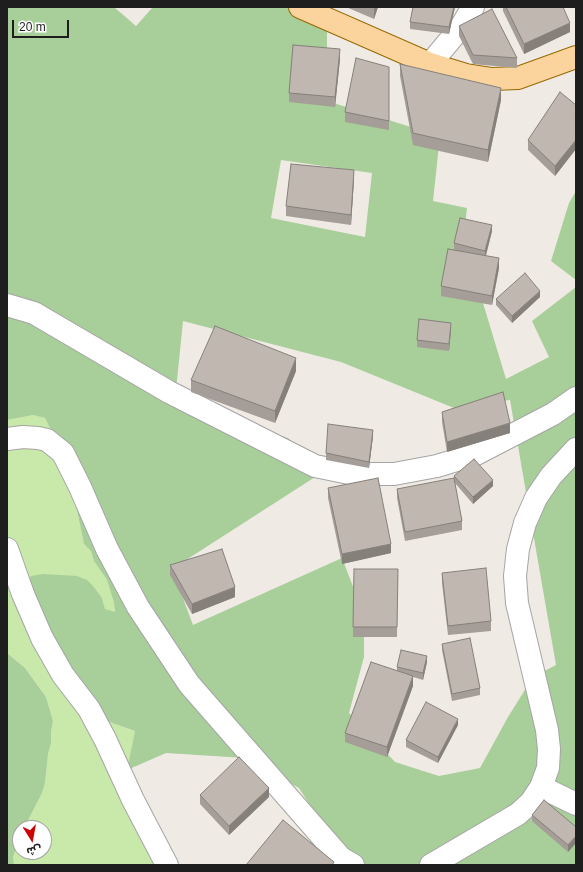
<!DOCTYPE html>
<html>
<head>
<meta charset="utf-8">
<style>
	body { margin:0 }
	#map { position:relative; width:583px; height:872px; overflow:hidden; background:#efebe4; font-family:Helvetica,"Noto Sans Arabic",sans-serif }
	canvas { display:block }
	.frame { position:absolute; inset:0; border:8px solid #1e1e1e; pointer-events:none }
	.north { position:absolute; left:12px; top:820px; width:40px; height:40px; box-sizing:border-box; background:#fff; border:1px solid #a5a5a5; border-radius:50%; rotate:169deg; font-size:11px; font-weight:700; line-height:16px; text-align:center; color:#1e1e1e }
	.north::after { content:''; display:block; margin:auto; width:14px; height:18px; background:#ca0502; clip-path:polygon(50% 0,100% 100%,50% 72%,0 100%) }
	.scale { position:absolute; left:12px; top:20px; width:57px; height:18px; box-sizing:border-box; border:2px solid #1e1e1e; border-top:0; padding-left:5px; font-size:12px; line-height:14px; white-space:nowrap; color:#1e1e1e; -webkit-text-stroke:3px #fff; paint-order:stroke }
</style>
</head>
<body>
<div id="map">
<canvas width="583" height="872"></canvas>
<div class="frame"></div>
<div class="north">ش</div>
<div class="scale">20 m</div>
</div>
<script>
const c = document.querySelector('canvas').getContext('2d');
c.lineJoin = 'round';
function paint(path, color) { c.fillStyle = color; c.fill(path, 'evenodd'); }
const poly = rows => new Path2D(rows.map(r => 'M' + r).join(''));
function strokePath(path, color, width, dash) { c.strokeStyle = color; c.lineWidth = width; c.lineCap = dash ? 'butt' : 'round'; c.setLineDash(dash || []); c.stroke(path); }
paint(poly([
	[33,415,45,418,50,428,58,440,69,472,84,544,91,551,94,561,107,580,114,603,115,613,105,609,102,598,94,587,53,575,43,574,104,720,135,731,127,770,172,865,14,865,13,857,20,839,20,852,44,852,44,828,24,828,42,793,45,783,48,754,51,743,51,732,53,721,46,697,25,668,7,653,7,420]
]), '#c8e9aa');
paint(poly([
	[7,7,114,7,136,26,153,7,311,7,327,23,327,101,440,136,433,201,467,208,457,296,483,303,506,379,549,357,532,321,576,287,576,865,348,865,299,788,245,758,166,753,127,770,135,731,104,720,82,693,26,584,31,576,43,574,77,576,87,580,94,587,102,598,105,609,115,612,114,603,107,580,94,561,91,551,84,544,69,472,58,440,50,428,45,418,33,415,7,420],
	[281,160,372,173,365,237,271,218],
	[183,321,341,362,454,408,510,400,556,665,533,677,508,717,480,768,439,776,395,762,349,713,364,657,364,615,342,558,193,625,172,569,326,470,288,438,175,400],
	[576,191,576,280,551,261,569,203],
	[7,653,25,668,46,697,53,721,51,732,51,743,48,754,45,783,42,793,24,828,20,828,20,839,13,857,14,865,7,865]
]), '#a8ce99');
const minor = poly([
	[430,64,461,27,473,7],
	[7,305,34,313,169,392,315,466,354,474,394,474,437,466,476,454,553,414,576,398],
	[7,439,23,437,38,438,47,440,63,453,80,487,107,549,138,607,189,684,326,841,341,858,353,865],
	[7,549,23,594,42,638,63,675,89,709,105,739,133,800,167,865],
	[541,787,576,804],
	[431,865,518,814,531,802,541,787,548,768,549,749,547,730,517,603,515,576,518,549,525,523,536,498,551,476,576,449]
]);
const major = poly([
	[300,7,430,64,466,75,492,79,518,78,576,57]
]);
strokePath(minor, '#a5a5a5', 24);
strokePath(major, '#966801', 24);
strokePath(minor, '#fff', 22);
strokePath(major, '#fbd49d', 22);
paint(poly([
	[346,7,378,7,374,19],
	[413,7,455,7,449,34,410,29,410,22],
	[503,7,563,7,570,32,524,54,503,11],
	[459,26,517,58,517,68,473,64,459,36],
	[340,59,335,107,289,102,289,93],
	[400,64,501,100,488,162,413,145,400,76],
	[389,67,389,130,345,122,345,112],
	[576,105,576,149,555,176,528,150,528,140],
	[354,179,351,225,286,216,286,206],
	[492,231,486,256,499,268,492,305,441,296,441,286,454,250,454,243],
	[540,297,512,323,496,305,496,299],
	[451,329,449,351,417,347,417,340],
	[296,371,275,423,191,392,191,380],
	[442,412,510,433,447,452,442,422],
	[373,436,369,468,326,460,326,453],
	[454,476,493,486,473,504,455,483,462,521,462,530,405,541,397,498,397,489,454,482],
	[328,488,391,553,342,564,328,498],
	[170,565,235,597,192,614,170,575],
	[354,569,398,569,397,637,353,637],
	[442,573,491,621,491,631,448,635,442,583],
	[442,644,480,688,480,695,452,701,442,650],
	[427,662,423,680,413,677,413,686,387,757,345,742,345,733,397,671,397,667],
	[458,725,438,763,406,747,406,740],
	[200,795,269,797,229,835,200,804],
	[532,815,576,827,576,843,568,852,532,821]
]), '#a59d97');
paint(poly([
	[374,7,378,7,374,19],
	[454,7,455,7,449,34,449,27],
	[570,23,570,32,524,54,524,44],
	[340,49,340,59,335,107,335,97],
	[501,88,501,100,488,162,488,150],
	[576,140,576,149,555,176,555,166],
	[354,170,354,179,351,225,351,215],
	[492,225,492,231,485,258,485,251],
	[499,258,499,268,492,305,492,296],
	[540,291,540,297,512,323,512,316],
	[451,323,451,329,449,351,449,344],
	[296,358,296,371,275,423,275,411],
	[510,423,510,433,447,452,447,442],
	[373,430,373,436,369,468,369,462],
	[493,480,493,486,473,504,473,497],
	[391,544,391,553,342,564,342,554],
	[235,587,235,597,192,614,192,604],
	[427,656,427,662,423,680,423,673],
	[413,676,413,686,387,757,387,747],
	[458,719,458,725,438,763,438,757],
	[269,788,269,797,229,835,229,826],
	[576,836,576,843,568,852,568,845]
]), '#86807b');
const building = poly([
	[413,7,454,7,449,27,410,22,413,7],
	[506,7,563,7,570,23,524,44,506,7],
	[492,9,517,58,473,55,459,26,492,9],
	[293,45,340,49,335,97,289,93,293,45],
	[356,58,389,67,389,121,345,112,356,58],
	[400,64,501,88,488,150,413,133,400,64],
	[560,92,576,105,576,140,555,166,528,140,560,92],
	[291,164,354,170,351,215,286,206,291,164],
	[460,218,492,225,485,251,454,243,460,218],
	[448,249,499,258,492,296,441,286,448,249],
	[525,273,540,291,512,316,496,299,525,273],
	[419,319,451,323,449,344,417,340,419,319],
	[215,326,296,358,275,411,191,380,215,326],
	[503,392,510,423,447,442,442,412,503,392],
	[328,424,373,430,369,462,326,453,328,424],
	[474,459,493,480,473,497,454,476,474,459],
	[378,478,391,544,342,554,328,488,378,478],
	[454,478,462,521,405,532,397,489,454,478],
	[222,549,235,587,192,604,170,565,222,549],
	[486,568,491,621,448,626,442,573,486,568],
	[354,569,398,569,397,627,353,627,354,569],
	[470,638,480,688,452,694,442,644,470,638],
	[401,650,427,656,423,673,397,667,401,650],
	[371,662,413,676,387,747,345,733,371,662],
	[426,702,458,719,438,757,406,740,426,702],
	[239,757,269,788,229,826,200,795,239,757],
	[544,800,576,827,576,836,568,845,532,815,544,800],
	[283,820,334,862,332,865,246,865,283,820]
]);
paint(building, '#c0b7b0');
strokePath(building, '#86807b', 1);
</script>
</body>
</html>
